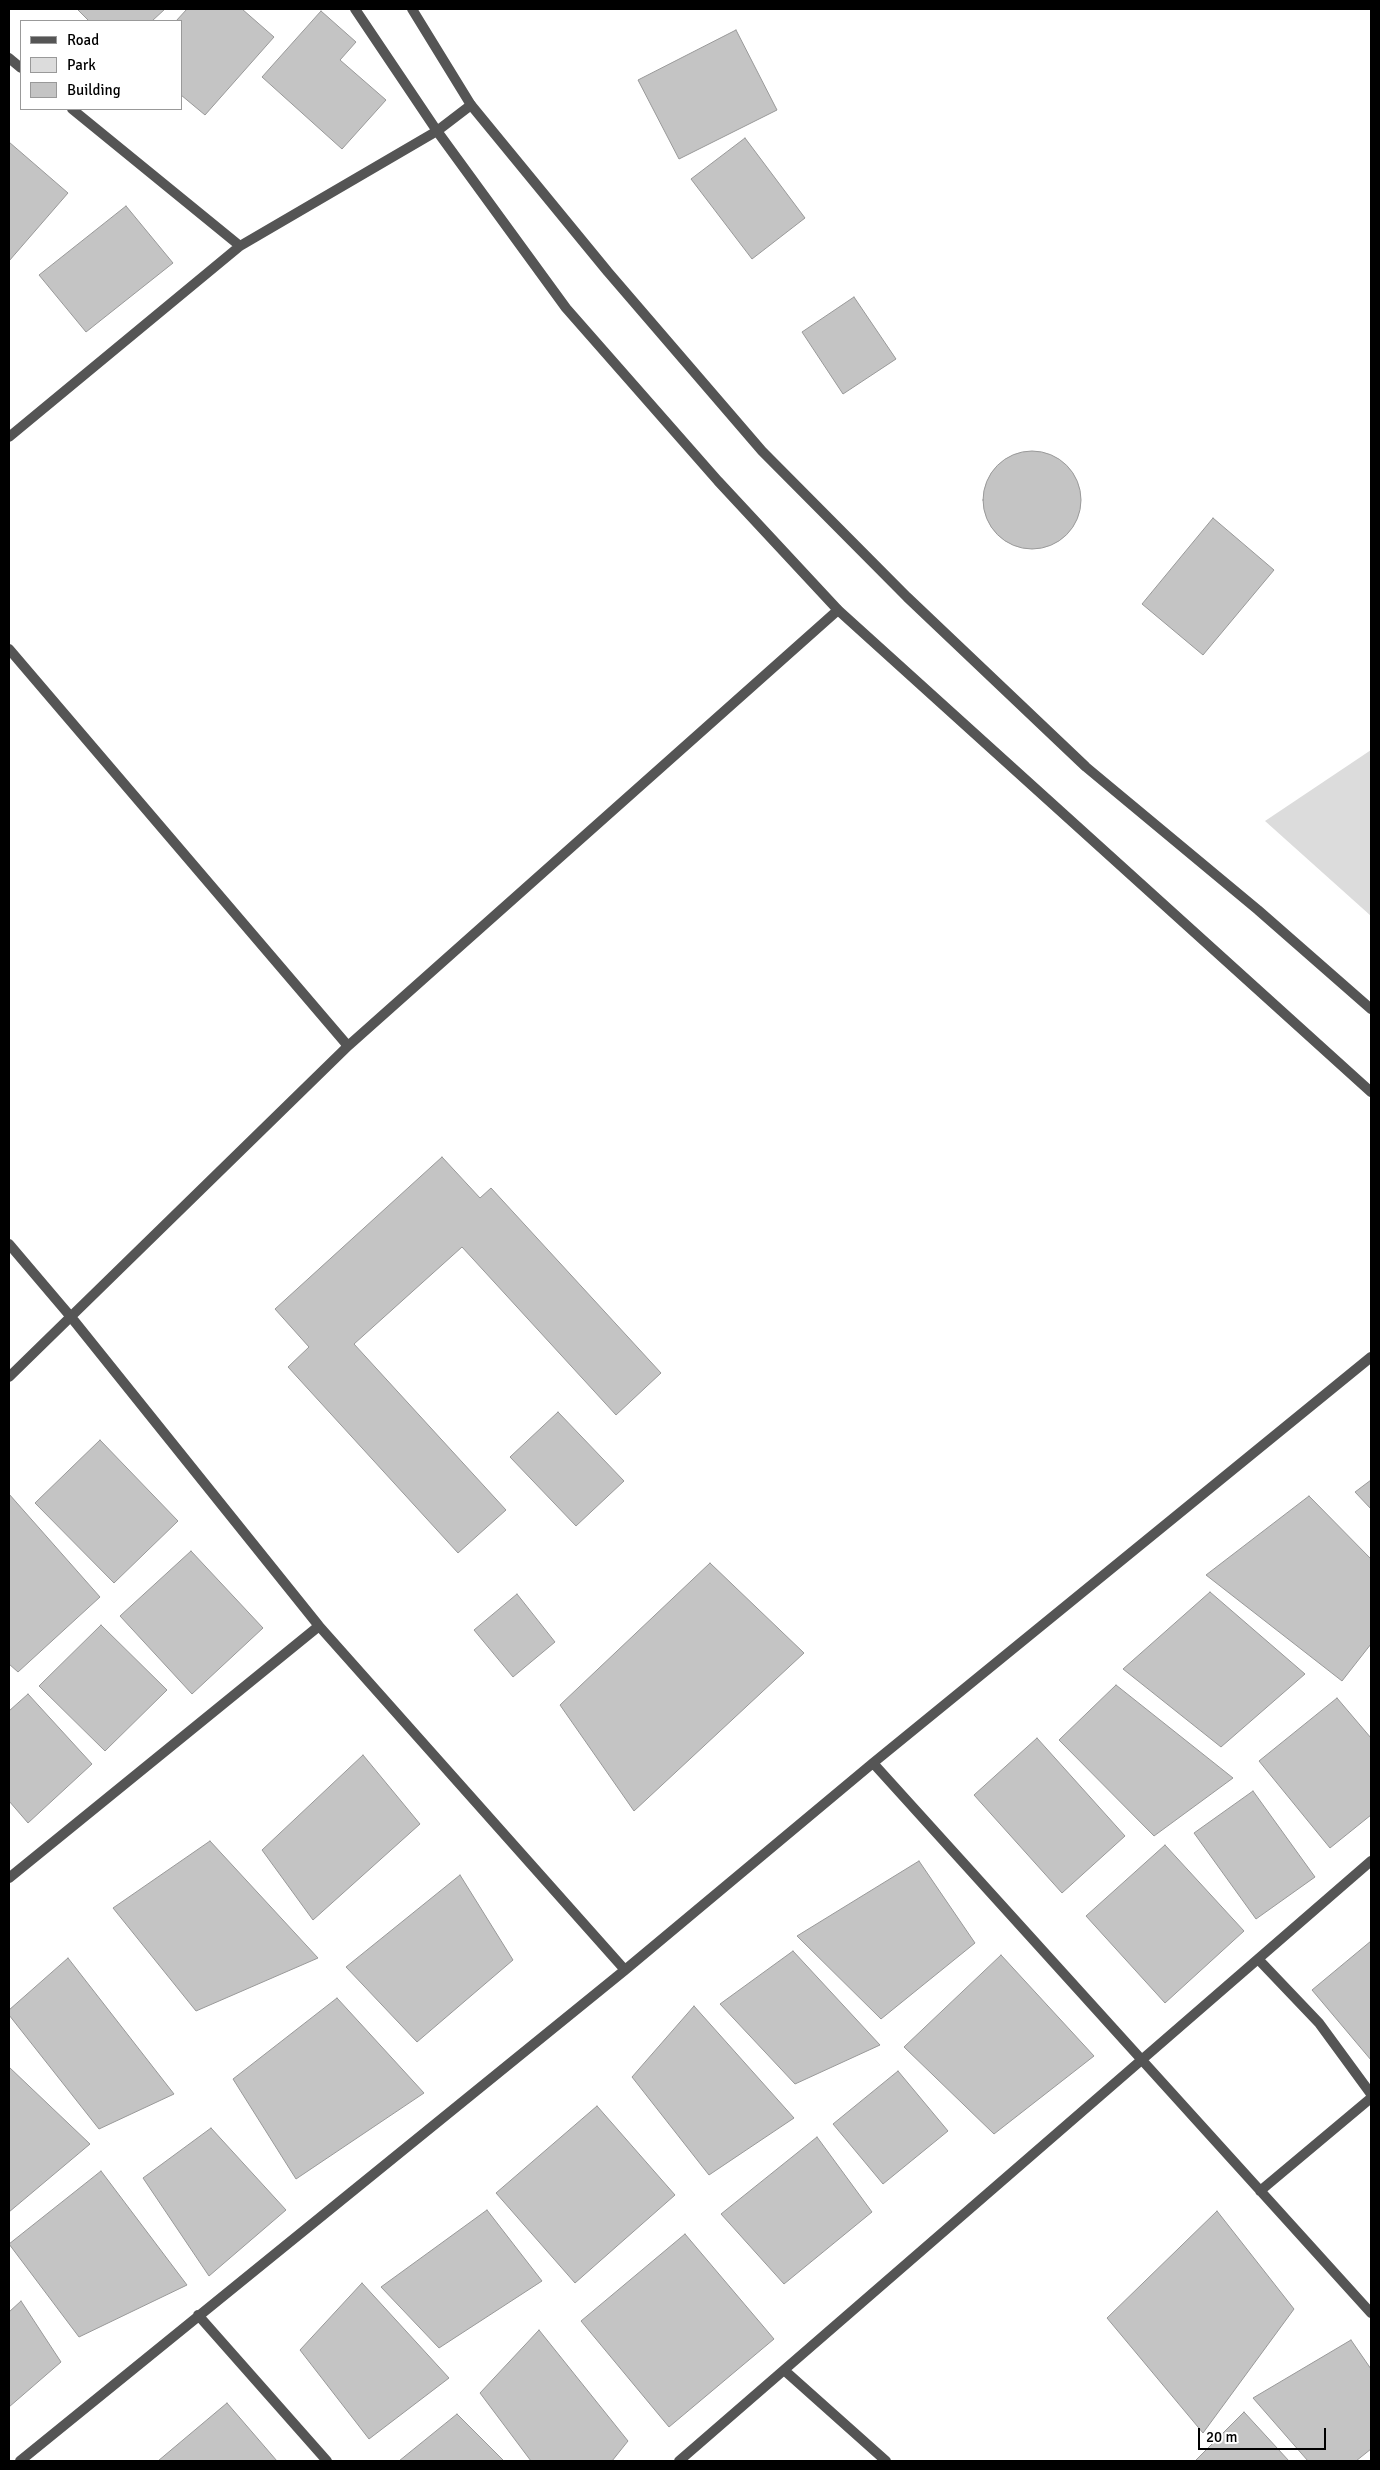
<!DOCTYPE html>
<html>
<head>
<meta charset="utf-8">
<style>
	body { margin:0 }
	#map { position:relative; width:1380px; height:2470px; overflow:hidden; background:#fff; font-family:Signika,sans-serif }
	canvas { display:block }
	.frame { position:absolute; inset:0; border:10px solid #000; pointer-events:none }
	.legend { position:absolute; left:20px; top:20px; width:162px; height:90px; box-sizing:border-box; background:#fff; border:1px solid #999; margin:0; padding:6px 9px; list-style:none; font-size:15px; color:#000 }
	.legend li { display:flex; align-items:center; gap:10px; height:25px }
	.legend b { width:25px; border:1px solid #999 }
	.scale { position:absolute; left:1198px; top:2428px; width:128px; height:22px; box-sizing:border-box; border:2px solid #000; border-top:0; padding-left:6px; font-size:15px; line-height:18px; white-space:nowrap; color:#000; -webkit-text-stroke:4px #fff; paint-order:stroke }
</style>
</head>
<body>
<div id="map">
<canvas width="1380" height="2470"></canvas>
<div class="frame"></div>
<ul class="legend">
<li><b style="height:6px;background:#555"></b>Road</li>
<li><b style="height:14px;background:#dcdcdc"></b>Park</li>
<li><b style="height:14px;background:#c4c4c4"></b>Building</li>
</ul>
<div class="scale">20 m</div>
</div>
<script>
const c = document.querySelector('canvas').getContext('2d');
c.lineJoin = 'round';
function paint(path, color) { c.fillStyle = color; c.fill(path, 'evenodd'); }
const poly = rows => new Path2D(rows.map(r => 'M' + r).join(''));
function strokePath(path, color, width, dash) { c.strokeStyle = color; c.lineWidth = width; c.lineCap = dash ? 'butt' : 'round'; c.setLineDash(dash || []); c.stroke(path); }
paint(poly([
	[1371,750,1371,916,1265,821]
]), '#dcdcdc');
const building = poly([
	[77,9,165,9,152,21,89,21,77,9],
	[187,9,242,9,274,37,205,115,181,95,181,21,176,21,187,9],
	[321,11,356,42,340,60,386,100,342,149,262,77,321,11],
	[736,30,777,110,679,159,638,80,736,30],
	[745,138,805,218,752,259,691,179,745,138],
	[9,142,68,193,9,261,9,142],
	[126,206,173,263,86,332,39,275,126,206],
	[854,297,896,359,843,394,802,332,854,297],
	'983 500a49 49 0 1 1 98 0a49 49 0 1 1-98 0Z',
	[1213,518,1274,570,1203,655,1142,604,1213,518],
	[442,1157,480,1198,491,1188,661,1373,616,1415,462,1247,354,1344,506,1510,458,1553,288,1367,309,1347,275,1309,442,1157],
	[558,1412,624,1481,576,1526,510,1457,558,1412],
	[100,1440,178,1521,114,1583,35,1503,100,1440],
	[1371,1480,1371,1509,1355,1492,1371,1480],
	[9,1494,100,1597,18,1672,9,1664,9,1494],
	[1309,1496,1371,1559,1371,1644,1342,1681,1206,1575,1309,1496],
	[191,1551,263,1628,192,1694,120,1616,191,1551],
	[710,1563,804,1653,634,1811,560,1705,710,1563],
	[1210,1592,1305,1674,1221,1747,1123,1669,1210,1592],
	[517,1594,555,1642,513,1677,474,1630,517,1594],
	[101,1625,167,1690,105,1751,39,1686,101,1625],
	[1116,1685,1233,1778,1154,1836,1059,1740,1116,1685],
	[28,1694,92,1764,28,1823,9,1801,9,1711,28,1694],
	[1337,1698,1371,1738,1371,1815,1330,1848,1259,1761,1337,1698],
	[1037,1738,1125,1836,1062,1893,974,1795,1037,1738],
	[363,1755,420,1824,313,1920,262,1850,363,1755],
	[1253,1791,1315,1877,1256,1919,1194,1833,1253,1791],
	[210,1841,318,1958,196,2011,113,1908,210,1841],
	[1165,1845,1244,1931,1165,2003,1086,1916,1165,1845],
	[919,1861,975,1943,881,2019,797,1936,919,1861],
	[460,1875,513,1960,417,2042,346,1967,460,1875],
	[1371,1941,1371,2060,1312,1990,1371,1941],
	[793,1951,880,2045,795,2084,720,2004,793,1951],
	[1001,1955,1094,2056,994,2134,904,2047,1001,1955],
	[68,1958,174,2094,99,2129,9,2015,9,2010,68,1958],
	[337,1998,424,2093,296,2179,233,2079,337,1998],
	[694,2006,794,2118,709,2175,632,2077,694,2006],
	[9,2067,90,2144,9,2212,9,2067],
	[898,2071,948,2131,883,2184,833,2124,898,2071],
	[597,2106,675,2195,575,2283,496,2193,597,2106],
	[211,2128,286,2210,209,2276,143,2178,211,2128],
	[817,2137,872,2212,784,2284,721,2214,817,2137],
	[101,2171,187,2285,79,2337,9,2244,101,2171],
	[487,2210,542,2281,439,2348,381,2287,487,2210],
	[1217,2211,1294,2309,1203,2433,1107,2318,1217,2211],
	[685,2234,774,2339,669,2427,581,2321,685,2234],
	[362,2283,449,2378,369,2439,300,2350,362,2283],
	[21,2301,61,2362,9,2407,9,2312,21,2301],
	[539,2330,628,2441,612,2461,531,2461,480,2393,539,2330],
	[1351,2340,1371,2369,1371,2449,1356,2461,1308,2461,1253,2398,1351,2340],
	[227,2403,277,2461,158,2461,227,2403],
	[1244,2412,1289,2461,1195,2461,1244,2412],
	[457,2414,504,2461,399,2461,457,2414]
]);
paint(building, '#c4c4c4');
strokePath(building, '#999', 1);
strokePath(poly([
	[9,58,21,68],
	[72,109,240,246],
	[9,437,240,246,437,131,471,105],
	[9,649,348,1046],
	[9,1244,71,1317,319,1626,625,1970],
	[9,1377,348,1046,838,610],
	[873,1763,1371,2313],
	[9,1878,319,1626],
	[1258,1959,1319,2023,1371,2094],
	[1260,2191,1371,2098],
	[198,2315,327,2461],
	[784,2370,886,2461],
	[20,2461,625,1970,873,1763,1371,1357],
	[679,2461,1371,1861]
]), '#555', 10);
strokePath(poly([
	[355,9,437,131,566,308,718,481,838,610,1371,1092],
	[412,9,471,105,608,272,762,451,907,597,1086,767,1258,910,1371,1009]
]), '#555', 10);
</script>
</body>
</html>
